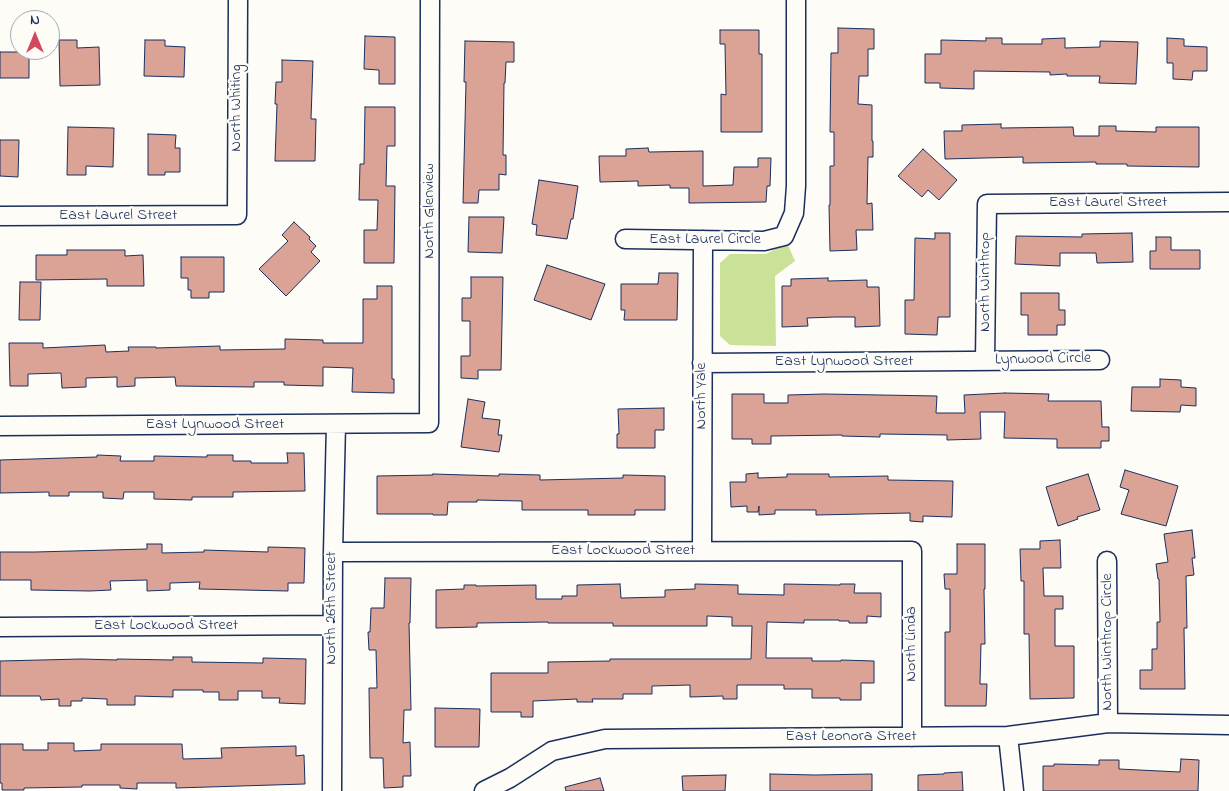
<!DOCTYPE html>
<html>
<head>
<meta charset="utf-8">
<style>
	body { margin:0 }
	#map { position:relative; width:1229px; height:791px; overflow:hidden; background:#fdfcf7; font-family:"Indie Flower",sans-serif }
	canvas { display:block }
	.north { position:absolute; left:10px; top:10px; width:50px; height:50px; box-sizing:border-box; background:#fdfcf7; border:1px solid #a3aaba; border-radius:50%; rotate:0deg; font-size:14px; font-weight:700; line-height:20px; text-align:center; color:#1b2f5e }
	.north::after { content:''; display:block; margin:auto; width:18px; height:22px; background:#d1495b; clip-path:polygon(50% 0,100% 100%,50% 72%,0 100%) }
</style>
</head>
<body>
<div id="map">
<canvas width="1229" height="791"></canvas>
<div class="north">N</div>
</div>
<script>
const c = document.querySelector('canvas').getContext('2d');
c.lineJoin = 'round';
function paint(path, color) { c.fillStyle = color; c.fill(path, 'evenodd'); }
const poly = rows => new Path2D(rows.map(r => 'M' + r).join(''));
function strokePath(path, color, width, dash) { c.strokeStyle = color; c.lineWidth = width; c.lineCap = dash ? 'butt' : 'round'; c.setLineDash(dash || []); c.stroke(path); }
function drawText(font, color, halo, rows, align = 'center') {
  c.font = font + ' "Indie Flower",sans-serif'; c.lineWidth = 4.5; c.setLineDash([]); c.textBaseline = 'middle'; c.strokeStyle = halo; c.fillStyle = color; for (const [text, x, y, turn = 0] of rows) {
    c.save(); c.translate(x, y); c.rotate((+turn || 0) * Math.PI / 180); c.textAlign = isNaN(turn) ? turn : align; if (halo) c.strokeText(text, 0, 0); c.fillText(text, 0, 0); c.restore();
  }
}
paint(poly([
	[787,243,795,261,775,276,776,346,730,345,720,336,720,263,730,254,766,254]
]), '#cae298');
const building = poly([
	[838,28,874,29,874,49,868,49,868,76,859,76,858,104,872,105,872,141,873,141,873,157,868,157,867,204,872,203,873,230,856,230,857,250,830,251,829,205,830,205,830,166,834,166,834,132,830,132,831,53,838,53,838,28],
	[720,30,759,30,759,54,762,54,762,132,721,132,721,94,726,95,725,44,720,44,720,30],
	[365,36,395,37,395,84,379,84,379,70,364,69,365,36],
	[986,38,1002,38,1002,44,1042,44,1042,39,1065,38,1065,48,1100,47,1100,41,1138,42,1136,84,1099,83,1100,76,1067,76,1067,74,1050,75,1050,72,974,71,974,89,940,88,940,83,925,83,925,54,941,54,941,40,986,41,986,38],
	[1167,38,1184,39,1184,46,1207,47,1207,71,1193,71,1192,80,1173,79,1173,63,1167,63,1167,38],
	[59,40,77,40,77,48,99,47,100,85,60,86,59,40],
	[145,40,165,40,165,46,185,47,184,77,144,76,145,40],
	[465,41,514,42,514,62,506,62,505,83,504,83,503,155,506,155,506,175,499,174,499,190,479,190,478,203,463,203,466,82,464,82,465,41],
	[0,52,29,52,29,78,0,78,0,52],
	[282,60,313,61,311,119,316,119,315,161,275,161,277,104,275,104,276,82,282,82,282,60],
	[365,107,395,107,395,146,387,146,386,186,395,186,394,263,364,263,364,230,377,230,378,200,359,200,360,164,364,164,365,107],
	[1001,124,1001,128,1073,127,1074,136,1099,136,1099,126,1116,126,1116,131,1156,132,1156,127,1199,127,1199,167,1127,166,1127,164,1096,164,1096,162,1023,163,1023,157,945,159,944,131,962,131,962,125,1001,124],
	[68,127,114,128,113,167,86,166,86,175,67,175,68,127],
	[148,134,176,135,175,148,180,148,180,172,165,172,165,175,148,175,148,134],
	[0,140,19,140,18,177,0,176,0,140],
	[648,148,649,152,703,151,703,186,733,185,734,167,758,167,758,158,771,158,770,186,767,186,766,202,689,203,689,188,670,188,670,185,638,186,638,181,600,182,599,156,626,156,626,149,648,148],
	[923,149,957,180,939,200,928,190,922,197,898,176,923,149],
	[539,180,578,186,573,219,571,219,567,239,536,235,537,225,532,224,539,180],
	[469,217,504,217,502,253,468,252,469,217],
	[294,222,310,237,309,239,316,246,311,252,320,261,286,296,259,269,288,241,282,235,294,222],
	[935,233,950,233,950,317,938,317,937,335,905,334,905,300,914,300,915,238,935,239,935,233],
	[1132,233,1133,262,1097,263,1096,253,1060,253,1060,266,1015,264,1016,236,1082,237,1082,234,1132,233],
	[1156,237,1171,237,1171,250,1200,250,1200,269,1150,269,1150,251,1156,251,1156,237],
	[67,250,125,250,125,256,143,255,144,286,107,286,107,279,36,280,36,255,67,255,67,250],
	[181,257,224,257,224,292,209,292,209,298,191,298,191,290,188,290,188,278,181,278,181,257],
	[547,265,605,284,591,320,534,300,547,265],
	[659,273,678,273,677,320,624,320,625,310,621,310,621,284,658,284,659,273],
	[471,277,503,277,501,370,478,370,478,379,461,378,461,356,470,356,470,321,462,321,462,298,471,298,471,277],
	[828,278,828,281,867,280,867,287,879,287,880,326,855,327,855,317,835,317,807,318,808,326,782,327,782,286,791,286,791,279,828,278],
	[20,282,41,282,40,320,19,320,20,282],
	[377,286,392,286,392,379,394,379,394,393,352,392,353,368,323,367,323,386,284,385,284,382,254,382,254,387,176,386,175,377,135,378,135,386,117,387,117,377,86,378,86,387,62,388,61,373,28,374,28,386,10,386,9,343,43,343,43,348,105,345,106,352,129,351,128,347,156,347,156,348,220,346,220,350,285,349,285,339,323,340,323,343,363,343,363,299,377,299,377,286],
	[1021,293,1059,293,1059,310,1065,310,1065,325,1057,325,1057,335,1028,335,1028,315,1021,315,1021,293],
	[1160,379,1181,380,1181,387,1196,388,1196,406,1181,405,1180,412,1131,411,1132,387,1160,387,1160,379],
	[1005,393,1049,394,1048,401,1101,401,1102,427,1109,427,1109,441,1101,441,1101,448,1057,448,1057,439,1004,438,1005,412,980,412,981,439,947,440,947,435,880,434,880,437,842,436,842,435,771,436,771,444,752,444,752,439,732,439,732,394,764,394,764,403,788,403,788,395,824,394,937,396,936,413,965,413,964,395,1005,393],
	[468,399,485,402,482,418,500,420,498,435,502,435,499,452,461,447,468,399],
	[664,408,664,430,655,430,655,448,617,448,617,434,619,434,618,409,664,408],
	[287,453,304,453,305,491,233,492,233,497,192,497,192,500,154,499,154,492,124,492,123,499,103,498,103,492,69,492,69,496,49,496,49,492,0,493,0,460,97,457,97,455,121,456,120,461,154,461,154,456,207,457,207,455,233,455,233,461,251,461,251,463,288,463,287,453],
	[1125,470,1178,486,1166,526,1121,514,1129,490,1120,487,1125,470],
	[758,473,758,478,787,477,787,474,829,474,829,477,888,476,888,480,953,481,952,517,923,516,923,522,910,521,910,513,816,515,816,510,775,510,775,514,759,515,759,506,758,512,747,512,747,506,731,507,730,482,746,482,746,474,758,473],
	[433,474,499,476,499,474,540,475,540,480,623,478,623,475,665,476,665,510,635,510,635,515,588,515,588,510,522,510,522,501,477,500,477,502,448,502,447,515,433,515,433,514,377,514,377,476,433,475,433,474],
	[1088,474,1100,510,1077,517,1078,519,1058,526,1046,487,1088,474],
	[1192,530,1195,558,1192,558,1194,575,1186,576,1187,628,1184,628,1185,689,1140,689,1140,670,1152,670,1152,649,1157,649,1157,622,1160,622,1159,579,1158,579,1156,564,1168,562,1164,534,1192,530],
	[1060,540,1061,568,1043,568,1044,596,1063,596,1063,609,1055,609,1055,646,1074,646,1074,698,1030,699,1029,634,1024,634,1024,581,1021,581,1020,549,1040,549,1040,541,1060,540],
	[147,544,162,544,162,553,204,552,204,550,268,552,268,547,305,548,304,583,288,583,288,591,199,589,200,582,170,583,170,590,147,591,147,580,110,581,111,590,90,591,31,590,31,580,0,580,0,552,35,552,147,549,147,544],
	[957,544,985,544,985,589,984,589,985,644,981,644,980,684,987,684,986,706,945,706,945,632,950,632,950,589,945,589,944,574,957,574,957,544],
	[385,578,411,578,410,623,409,623,411,710,404,710,403,743,410,742,411,776,403,776,403,787,384,788,383,758,370,758,369,688,377,688,376,650,369,650,368,632,370,632,371,608,384,608,385,578],
	[620,584,621,598,665,597,665,590,695,589,695,584,738,585,738,594,784,595,784,584,840,585,840,584,855,584,854,593,881,593,881,617,867,616,867,623,849,623,849,621,839,621,839,620,804,620,804,623,767,622,766,658,812,658,812,661,841,661,841,660,874,661,874,683,861,683,861,700,840,700,840,698,812,698,812,689,784,689,784,685,737,685,737,699,723,699,723,696,690,697,690,685,652,686,652,694,623,694,623,699,592,699,593,702,577,702,577,699,533,701,533,717,521,717,521,712,491,712,491,673,548,673,548,662,610,661,610,659,751,659,752,626,732,626,732,617,707,616,707,626,613,626,613,623,548,623,548,622,477,623,477,627,436,628,436,590,464,589,464,585,476,585,476,586,536,585,536,599,562,599,562,596,577,596,577,585,620,584],
	[173,657,192,657,192,662,263,663,263,658,306,659,305,704,279,703,280,698,262,698,262,691,238,691,238,700,219,700,219,692,203,692,203,690,173,690,173,697,135,696,135,705,107,705,107,699,82,698,82,701,71,701,71,706,59,706,59,699,41,700,40,696,0,696,0,661,81,659,117,660,117,659,173,660,173,657],
	[435,708,480,709,479,747,435,747,435,708],
	[48,743,74,743,74,751,101,750,101,744,182,744,183,759,222,758,221,748,296,746,296,756,304,755,305,784,176,788,176,783,137,783,137,789,120,788,120,785,82,785,82,787,24,788,24,790,2,790,2,783,0,783,0,744,23,744,23,750,48,750,48,743],
	[1181,759,1199,760,1198,791,1043,791,1043,766,1054,766,1054,764,1099,765,1099,760,1119,760,1119,769,1180,772,1181,759],
	[962,772,963,791,918,791,918,775,944,774,944,773,962,772],
	[770,774,815,775,872,774,872,791,770,791,770,774],
	[726,775,725,791,683,791,682,776,726,775],
	[600,778,604,791,566,791,565,787,600,778]
]);
paint(building, '#dba296');
strokePath(building, '#1b2f5e', 1);
const minor = poly([
	[0,216,237,215,238,0],
	[625,239,764,241,784,236,794,213,796,186,796,0],
	[985,361,987,204,1229,202],
	[702,363,1100,360],
	[0,426,429,423,430,0],
	[702,551,703,240],
	[333,552,912,551,912,737],
	[1107,561,1108,723],
	[0,627,332,625],
	[1008,736,1014,791],
	[332,791,333,552,336,424],
	[484,791,510,778,552,751,605,739,1008,736,1108,723,1229,725]
]);
strokePath(minor, '#1b2f5e', 21);
strokePath(minor, '#fdfcf7', 18);
drawText('16px', '#1b2f5e', '#fdfcf7', [
	["North Whiting",237,108,-90],
	["East Laurel Street",1108,203],
	["North Glenview",430,211,-90],
	["East Laurel Street",118,216],
	["East Laurel Circle",705,240],
	["North Winthrop",986,282,-90],
	["Lynwood Circle",1043,360,-1],
	["East Lynwood Street",844,362],
	["North Yale",702,396,-90],
	["East Lynwood Street",215,425],
	["East Lockwood Street",623,551],
	["North 26th Street",332,608,-90],
	["East Lockwood Street",166,626],
	["North Winthrop Circle",1108,642,-90],
	["North Linda",912,644,-90],
	["East Leonora Street",851,737]
]);
</script>
</body>
</html>
